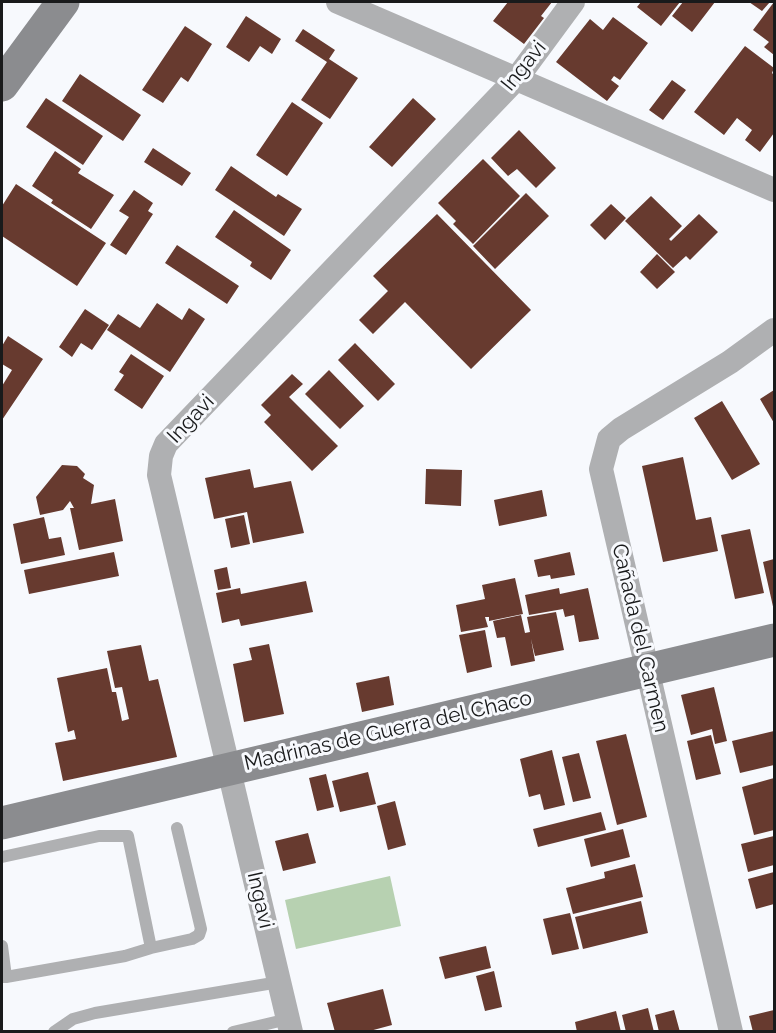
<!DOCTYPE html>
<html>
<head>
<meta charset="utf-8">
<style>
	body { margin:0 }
	#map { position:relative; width:776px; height:1033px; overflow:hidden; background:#f7f9fd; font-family:Raleway,sans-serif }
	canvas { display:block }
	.frame { position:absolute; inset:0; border:3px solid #191a1b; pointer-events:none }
</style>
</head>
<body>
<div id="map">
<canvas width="776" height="1033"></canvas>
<div class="frame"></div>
</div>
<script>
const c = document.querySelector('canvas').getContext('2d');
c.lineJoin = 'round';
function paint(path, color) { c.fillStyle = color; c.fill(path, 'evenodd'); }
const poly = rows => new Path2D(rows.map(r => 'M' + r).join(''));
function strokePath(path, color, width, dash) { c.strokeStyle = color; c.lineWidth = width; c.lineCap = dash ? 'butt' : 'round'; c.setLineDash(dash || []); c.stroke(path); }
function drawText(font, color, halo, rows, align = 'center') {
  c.font = font + ' Raleway,sans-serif'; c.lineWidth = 6; c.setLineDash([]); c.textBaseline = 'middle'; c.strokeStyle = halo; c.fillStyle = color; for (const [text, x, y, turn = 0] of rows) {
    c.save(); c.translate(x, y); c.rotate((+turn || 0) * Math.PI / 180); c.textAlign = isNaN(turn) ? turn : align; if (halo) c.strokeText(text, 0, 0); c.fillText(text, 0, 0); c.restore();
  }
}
paint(poly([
	[390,876,401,926,296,949,285,900]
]), '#b7d1b1');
paint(poly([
	[508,2,552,2,541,16,544,18,524,44,493,21],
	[641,2,680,2,661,26,637,7],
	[683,2,715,2,692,32,672,16],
	[749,2,770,2,762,11],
	[774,2,774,55,764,47,769,42,753,30],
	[246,16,281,39,272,54,260,46,249,62,226,47],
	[613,17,648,43,620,80,614,76,611,80,619,86,607,101,556,62,590,19,603,30],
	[185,26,212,44,188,82,181,77,163,103,142,90],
	[303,29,335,50,329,59,358,78,330,119,301,100,327,62,295,41],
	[745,46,774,68,772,73,774,75,774,133,760,152,745,140,752,130,737,118,724,135,694,112],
	[80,74,141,115,123,141,62,101],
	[672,80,686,90,663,120,649,110],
	[46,98,103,136,83,165,26,127],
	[413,98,436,119,392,167,369,147],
	[292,102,323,123,287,176,256,155],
	[519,130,556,168,536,188,517,169,508,176,491,158],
	[153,148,191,173,182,186,144,162],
	[55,151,81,169,78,173,114,195,91,229,51,203,53,200,32,186],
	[483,159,520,196,473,244,453,224,456,221,438,203],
	[231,166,276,197,278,194,302,209,284,236,215,190],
	[16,184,106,243,77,286,2,236,2,206],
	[134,190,153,203,148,211,153,214,126,255,110,245,129,217,119,211],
	[526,193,549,216,495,269,473,246],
	[651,196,682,226,669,239,671,241,699,214,718,232,690,260,686,256,673,268,625,221],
	[611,204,626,218,605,240,590,225],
	[234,210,291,250,271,280,250,266,252,262,215,237],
	[437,214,531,310,471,369,405,302,373,334,359,320,388,291,373,276],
	[177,245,239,286,227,304,165,263],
	[657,254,675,272,657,289,640,272],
	[157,303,182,320,189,308,205,319,170,372,107,330,118,314,140,328],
	[85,309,109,325,92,350,81,343,72,357,59,347],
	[8,336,43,359,2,420,2,386,12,370,2,364,2,346],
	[355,343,395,384,378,401,338,360],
	[131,354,164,376,142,409,114,390,124,375,119,372],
	[329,370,364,406,340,429,305,394],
	[292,374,303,384,289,397,338,446,312,471,264,422,271,415,261,405],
	[774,390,774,423,760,399],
	[722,401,760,464,732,480,694,418],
	[683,457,696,520,711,517,718,551,663,562,642,466],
	[62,465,77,466,85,474,83,478,94,485,91,504,115,499,123,541,79,550,70,508,74,508,70,501,63,510,40,515,36,497],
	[250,469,254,488,291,481,304,533,253,543,247,512,214,519,205,478],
	[426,469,462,470,461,506,425,504],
	[542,490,547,516,499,526,494,500],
	[244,515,250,544,231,548,225,519],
	[44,517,49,539,61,537,65,555,21,564,13,524],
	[750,529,764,593,735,599,721,535],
	[114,552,119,576,29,594,24,570],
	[570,552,575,575,551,579,550,575,538,577,534,560],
	[774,559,774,611,763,562],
	[227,567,231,588,218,590,214,570],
	[515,578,523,614,489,621,489,617,485,617,488,627,461,632,456,605,485,599,482,585],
	[306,581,313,612,241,626,239,619,222,623,216,593,240,588,241,594],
	[559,588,560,594,588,588,599,639,579,642,574,615,565,617,563,609,529,615,525,595],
	[556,612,564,650,535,656,531,639,535,661,511,666,505,637,497,638,493,621,521,615,525,633,530,632,527,617],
	[485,630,492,667,467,673,459,635],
	[269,644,284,714,244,722,233,664,252,660,249,648],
	[141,645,149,681,158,679,177,757,63,781,55,743,76,739,74,730,68,732,57,678,107,668,112,692,116,692,122,721,129,719,122,687,115,688,107,651],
	[389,676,394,705,362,712,356,683],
	[714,687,727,741,715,744,712,729,691,735,681,695],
	[774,731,774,765,740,773,732,741],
	[626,734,647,817,617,825,596,741],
	[711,735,721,774,696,780,687,741],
	[552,750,565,805,544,810,540,794,529,797,520,759],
	[579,753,591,798,573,802,562,757],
	[368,772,376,804,340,812,332,781],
	[326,774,334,807,317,811,309,778],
	[774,778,774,830,754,835,742,787],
	[395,801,406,845,388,850,377,806],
	[601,812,606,830,538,847,533,829],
	[623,829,630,857,591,867,584,839],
	[308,833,316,863,283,871,275,841],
	[774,836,774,865,748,872,741,844],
	[635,864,643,897,573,914,566,888,605,878,604,872],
	[774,872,774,904,756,909,748,879],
	[641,901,648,933,583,949,575,917],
	[570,913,579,949,552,955,543,919],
	[486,946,491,968,445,979,439,957],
	[494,971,502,1007,485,1011,476,976],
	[383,989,392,1025,366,1032,335,1032,327,1003],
	[648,1008,654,1032,626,1032,622,1015],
	[674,1010,680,1032,659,1032,655,1015],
	[774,1010,774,1032,753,1032,749,1016],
	[616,1011,621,1032,577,1032,575,1022]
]), '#673a2f');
strokePath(poly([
	[2,857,99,836,128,836,151,948,125,956,6,977],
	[2,946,6,977,2,977],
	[151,948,192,939,199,935,201,929,177,828],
	[54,1032,73,1019,95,1013,279,982],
	[233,1032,288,1019]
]), '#afb0b2', 12);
strokePath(poly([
	[338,2,774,190],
	[291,1032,159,475,161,456,166,444,517,78,573,2],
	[731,1032,601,469,609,439,621,429,730,362,774,330]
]), '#afb0b2', 24);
strokePath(poly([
	[2,85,63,2],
	[2,823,774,640]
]), '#8b8c8f', 33);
drawText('21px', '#191a1b', '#f7f9fd', [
	["Ingavi",524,66,-51],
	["Ingavi",191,419,-47],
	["Cañada del Carmen",640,638,77],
	["Madrinas de Guerra del Chaco",388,731,-13],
	["Ingavi",260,900,77]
]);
</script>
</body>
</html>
